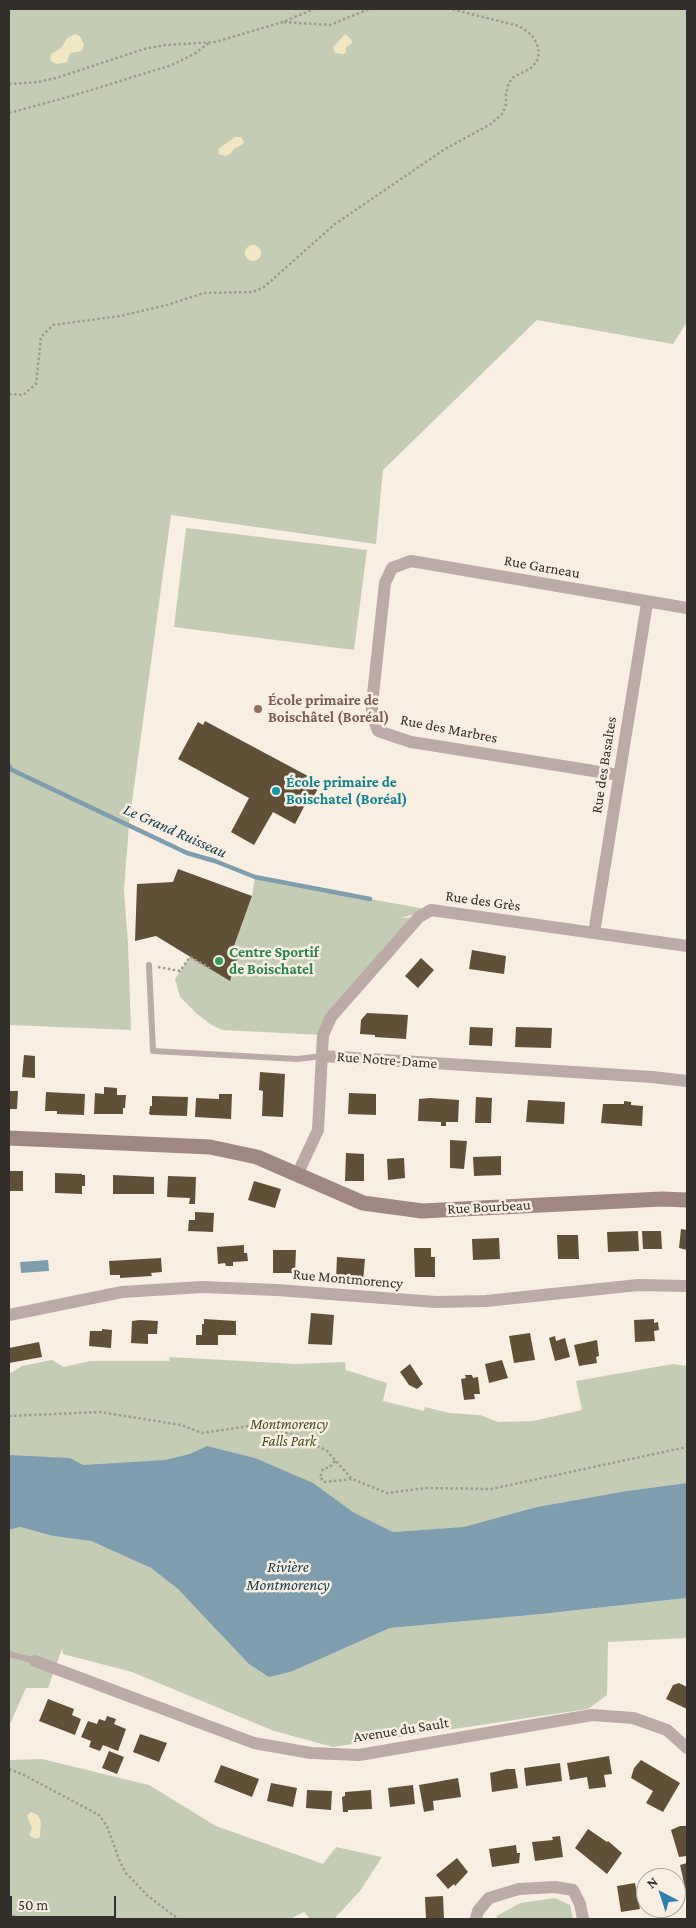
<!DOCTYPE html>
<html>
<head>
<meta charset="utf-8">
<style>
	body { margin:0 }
	#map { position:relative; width:696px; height:1928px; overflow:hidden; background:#f8efe2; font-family:"Crimson Pro",serif }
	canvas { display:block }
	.frame { position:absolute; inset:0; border:10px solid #33302b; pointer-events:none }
	.north { position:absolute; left:636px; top:1868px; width:50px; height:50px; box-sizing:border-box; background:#f8efe2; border:1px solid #a9a399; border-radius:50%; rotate:320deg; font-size:14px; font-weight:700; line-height:20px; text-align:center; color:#33302b }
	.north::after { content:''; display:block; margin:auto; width:18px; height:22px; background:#2e7daf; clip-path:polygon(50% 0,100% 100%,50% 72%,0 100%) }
	.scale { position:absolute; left:10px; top:1896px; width:106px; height:22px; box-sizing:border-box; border:2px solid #33302b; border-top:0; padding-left:6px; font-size:15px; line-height:18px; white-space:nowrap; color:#33302b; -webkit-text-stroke:4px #f8efe2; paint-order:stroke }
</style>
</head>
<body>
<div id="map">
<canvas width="696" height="1928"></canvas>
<div class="frame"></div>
<div class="north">N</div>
<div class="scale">50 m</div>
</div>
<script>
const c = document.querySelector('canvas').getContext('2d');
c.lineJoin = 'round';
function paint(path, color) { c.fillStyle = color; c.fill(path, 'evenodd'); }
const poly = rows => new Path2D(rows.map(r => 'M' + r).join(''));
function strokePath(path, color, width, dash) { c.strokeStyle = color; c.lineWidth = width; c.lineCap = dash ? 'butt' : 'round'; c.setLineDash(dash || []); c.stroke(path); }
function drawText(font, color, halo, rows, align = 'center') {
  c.font = font + ' "Crimson Pro",serif'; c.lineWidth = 5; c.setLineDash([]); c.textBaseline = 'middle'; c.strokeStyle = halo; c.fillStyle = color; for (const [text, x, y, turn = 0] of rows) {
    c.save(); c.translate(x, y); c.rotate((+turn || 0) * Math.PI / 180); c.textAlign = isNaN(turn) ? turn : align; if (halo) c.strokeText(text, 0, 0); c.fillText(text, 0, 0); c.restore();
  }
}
paint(poly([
	[9,9,687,9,687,322,673,344,537,320,383,470,376,544,171,515,129,824,124,890,128,944,131,1030,9,1025],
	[186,528,367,550,354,650,174,627],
	[255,877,370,899,431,910,400,918,419,917,323,1035,222,1030,210,1024,196,1013,180,997,175,979,190,957,231,980,241,949,234,946,252,896],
	[170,1357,296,1364,345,1362,346,1370,387,1383,383,1401,424,1411,425,1407,449,1413,480,1415,498,1422,533,1421,582,1410,576,1381,673,1364,687,1366,687,1483,626,1491,537,1507,488,1521,483,1525,457,1531,454,1528,393,1532,353,1512,337,1501,9,1482,9,1374,22,1366,52,1360,64,1367,90,1361,169,1361],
	[20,1527,53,1536,91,1541,151,1568,293,1671,390,1628,542,1614,687,1598,687,1638,608,1642,607,1695,588,1709,333,1747,274,1731,132,1672,63,1654,62,1649,48,1688,26,1688,9,1726,9,1530],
	[42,1759,149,1785,216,1826,323,1864,336,1847,382,1857,360,1891,334,1919,310,1919,304,1912,290,1919,9,1919,9,1760],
	[555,1898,570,1905,573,1919,496,1919,497,1916,520,1903]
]), '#c5ccb4');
paint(poly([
	[75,34,80,36,84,45,82,51,70,53,67,62,57,64,53,62,50,60,51,54,61,48,67,38],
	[345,34,351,39,352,43,346,47,346,52,344,54,335,53,333,47],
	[235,137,241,137,244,142,243,144,235,148,230,154,225,156,219,154,218,149],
	'245 253a8 8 0 1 1 16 0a8 8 0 1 1-16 0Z',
	[31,1812,38,1815,41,1822,40,1837,37,1839,31,1837,29,1834,32,1828,27,1815]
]), '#f1e7c2');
paint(poly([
	[48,1260,49,1271,21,1273,20,1262],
	[207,1446,255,1458,313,1483,353,1512,393,1532,464,1527,537,1507,626,1491,687,1483,687,1598,542,1614,390,1628,293,1671,269,1677,249,1664,177,1588,151,1568,91,1541,53,1536,20,1527,9,1530,9,1455,70,1458,83,1465,165,1460,190,1454]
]), '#7e9daf');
strokePath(poly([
	[9,766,12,770,187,853,215,861,255,877,370,899]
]), '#7e9daf', 4.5);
paint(poly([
	[205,721,321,783,310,803,307,801,295,824,273,812,254,845,231,832,249,798,178,759,198,722,203,725],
	[178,869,252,896,234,946,241,949,230,981,156,936,135,941,137,884,173,882],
	[472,950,506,956,504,974,469,969],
	[421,958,434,970,418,988,405,976],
	[367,1013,408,1015,406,1039,375,1037,375,1035,360,1034,361,1020],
	[470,1027,493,1028,492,1046,469,1045],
	[516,1027,552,1028,551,1048,515,1047],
	[24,1055,35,1056,35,1078,22,1077],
	[260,1072,285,1074,283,1117,262,1116,263,1091,259,1090],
	[104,1087,117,1088,117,1095,126,1095,125,1108,123,1108,123,1114,94,1114,95,1093,104,1094],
	[9,1091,18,1091,17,1109,9,1109],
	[46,1092,85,1094,84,1115,57,1114,57,1111,45,1111],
	[349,1093,376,1094,376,1115,348,1114],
	[219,1094,232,1094,231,1119,195,1117,196,1098,219,1099],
	[152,1096,188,1097,187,1116,151,1115,149,1114,150,1106,152,1106],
	[476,1097,492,1098,491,1123,475,1123],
	[430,1098,459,1100,458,1122,446,1122,446,1126,441,1126,441,1122,418,1121,419,1099],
	[528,1100,565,1102,564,1124,526,1122],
	[624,1101,631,1102,631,1105,643,1106,642,1126,601,1123,603,1104,624,1104],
	[450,1140,467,1141,464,1169,450,1168],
	[346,1153,364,1154,364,1181,345,1181],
	[501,1156,501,1175,474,1176,473,1157],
	[404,1158,405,1178,388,1180,387,1159],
	[9,1171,23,1171,23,1191,9,1191],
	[55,1173,82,1174,82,1175,85,1175,85,1186,82,1186,82,1194,55,1193],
	[113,1175,154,1177,154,1194,113,1194],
	[168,1176,196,1177,195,1204,189,1204,190,1198,167,1197],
	[254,1181,281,1189,275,1208,248,1200],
	[195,1212,214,1213,213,1232,188,1231,189,1220,195,1220],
	[681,1229,687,1230,687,1250,679,1248],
	[638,1231,639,1251,608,1252,607,1232],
	[642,1231,661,1231,662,1249,643,1249],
	[557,1235,578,1235,579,1259,558,1259],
	[499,1238,500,1259,473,1260,472,1239],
	[244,1245,244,1253,247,1253,248,1261,233,1262,233,1266,226,1266,225,1263,218,1264,217,1247],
	[414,1248,431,1248,431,1257,435,1257,435,1277,415,1277],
	[273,1250,296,1250,295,1273,273,1273],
	[337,1257,365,1259,363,1281,336,1279],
	[161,1258,162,1272,151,1273,152,1276,120,1278,120,1275,110,1275,109,1261],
	[311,1313,334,1315,332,1345,308,1344],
	[204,1319,236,1321,236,1335,218,1335,218,1345,196,1345,196,1335,202,1335,202,1324,204,1324],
	[654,1319,654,1323,658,1322,659,1330,654,1331,655,1341,635,1342,634,1320],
	[140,1320,158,1321,157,1334,148,1334,148,1344,131,1343,132,1321],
	[102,1329,112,1330,111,1348,89,1346,90,1331,102,1331],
	[530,1333,535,1360,514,1363,509,1336],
	[555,1336,556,1341,565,1338,570,1357,555,1361,549,1338],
	[597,1340,599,1356,596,1357,597,1363,579,1366,574,1345],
	[39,1342,42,1357,9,1363,9,1348],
	[502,1360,508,1378,489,1383,485,1364],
	[410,1364,423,1384,417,1389,409,1385,400,1372],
	[465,1375,472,1375,473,1378,478,1377,480,1394,474,1394,475,1399,464,1400,461,1379,466,1378],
	[679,1683,687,1687,687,1709,666,1699,673,1685],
	[48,1699,74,1709,72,1715,81,1719,75,1735,39,1721],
	[107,1716,116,1719,114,1724,126,1729,118,1751,103,1745,100,1751,89,1747,91,1741,81,1737,88,1721,97,1724,99,1719,105,1721],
	[140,1734,167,1743,159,1762,133,1752],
	[109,1751,124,1757,117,1774,102,1768],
	[609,1756,612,1774,604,1775,606,1787,589,1789,587,1777,570,1780,567,1763],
	[641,1760,680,1783,663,1812,646,1803,653,1791,631,1778,634,1768],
	[560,1763,562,1781,526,1786,524,1768],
	[221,1765,259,1779,252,1797,214,1782],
	[507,1769,515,1769,518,1788,492,1792,490,1773],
	[458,1778,461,1797,433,1801,434,1810,424,1812,419,1785],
	[271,1783,297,1788,293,1807,267,1801],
	[413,1785,415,1804,390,1807,388,1788],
	[307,1790,332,1791,331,1810,306,1808],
	[371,1790,372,1809,348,1810,348,1812,343,1812,342,1797,345,1796,345,1792],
	[680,1826,687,1826,687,1856,679,1857,671,1830],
	[588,1829,607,1842,608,1841,622,1853,607,1874,575,1848],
	[560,1836,563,1857,535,1861,532,1842,553,1840,552,1837],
	[516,1845,517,1853,520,1853,519,1863,492,1867,489,1849],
	[457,1858,468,1872,455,1886,454,1884,448,1889,436,1875],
	[687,1863,687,1892,686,1892,680,1865],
	[635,1883,640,1909,621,1912,617,1886],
	[443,1896,444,1919,426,1919,425,1897]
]), '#605037');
strokePath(poly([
	[351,9,358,9],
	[284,22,330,25,369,9],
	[9,84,38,82,56,78,144,49,165,45,215,42,283,22,314,9],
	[9,113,75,95,172,65,194,54,209,43],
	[9,394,23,395,36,384,41,337,53,325,120,316,167,305,204,293,253,292,264,287,335,224,445,149,491,124,503,113,506,104,506,94,508,85,512,78,531,68,537,61,539,53,537,44,532,35,519,26,451,9],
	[158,967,180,971,190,957,211,969],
	[9,1416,100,1412,181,1425,202,1433,249,1426,297,1435,327,1451,352,1479,387,1493,426,1488,491,1489,687,1447],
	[335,1461,330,1467,323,1469,320,1477,324,1482,352,1479],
	[9,1769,24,1775,99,1815,107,1826,120,1862,126,1873,148,1896,178,1919],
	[9,1912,17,1919]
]), '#9f998f', 2.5, [2.5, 2.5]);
strokePath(poly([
	[149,965,153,1051,297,1059,323,1056],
	[9,1654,35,1661]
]), '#bbaaa6', 6);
strokePath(poly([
	[619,775,424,744,411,742,378,731,372,715,372,704,385,583,392,568,411,561,687,608],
	[594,933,647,603],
	[323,1056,652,1077,687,1081],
	[297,1175,318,1130,323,1035,331,1017,419,917,431,910,687,946],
	[9,1315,122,1292,202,1287,277,1290,436,1302,486,1301,638,1285,687,1286],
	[35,1661,254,1743,311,1753,359,1755,592,1715,633,1718,667,1730,687,1748],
	[476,1919,478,1911,489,1898,519,1889,555,1887,573,1890,580,1904,583,1919]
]), '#bbaaa6', 12);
strokePath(poly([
	[9,1138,210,1147,257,1157,363,1203,422,1211,662,1199,687,1200]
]), '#a08882', 15);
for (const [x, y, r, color] of [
	[258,709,5,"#8d6e63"],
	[276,791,5,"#0f9aa8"],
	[219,961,5,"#2e9e5b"]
]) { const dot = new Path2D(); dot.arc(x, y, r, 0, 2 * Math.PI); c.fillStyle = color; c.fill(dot); strokePath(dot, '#f8efe2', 2); }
drawText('15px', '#33302b', '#f8efe2', [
	["Rue Garneau",542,567,10],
	["Rue des Marbres",449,729,11],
	["Rue des Basaltes",604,765,-81],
	["Rue des Grès",483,901,8],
	["Rue Notre-Dame",387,1060,4],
	["Rue Bourbeau",489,1207,-3],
	["Rue Montmorency",348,1279,5],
	["Avenue du Sault",401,1730,-9]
]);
drawText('bold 15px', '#785e54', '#f8efe2', [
	["École primaire de",268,700],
	["Boischâtel (Boréal)",268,717]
], 'left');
drawText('bold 15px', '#0d838f', '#f8efe2', [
	["École primaire de",286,782],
	["Boischatel (Boréal)",286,799]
], 'left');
drawText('bold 15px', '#27864d', '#f8efe2', [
	["Centre Sportif",229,952],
	["de Boischatel",229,969]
], 'left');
drawText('italic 15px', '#44501f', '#f8efe2', [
	["Montmorency",289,1424],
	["Falls Park",289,1441]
]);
drawText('italic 16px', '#113c51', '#f8efe2', [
	["Le Grand Ruisseau",175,831,24],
	["Rivière",288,1567],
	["Montmorency",288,1585]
]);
</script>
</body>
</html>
